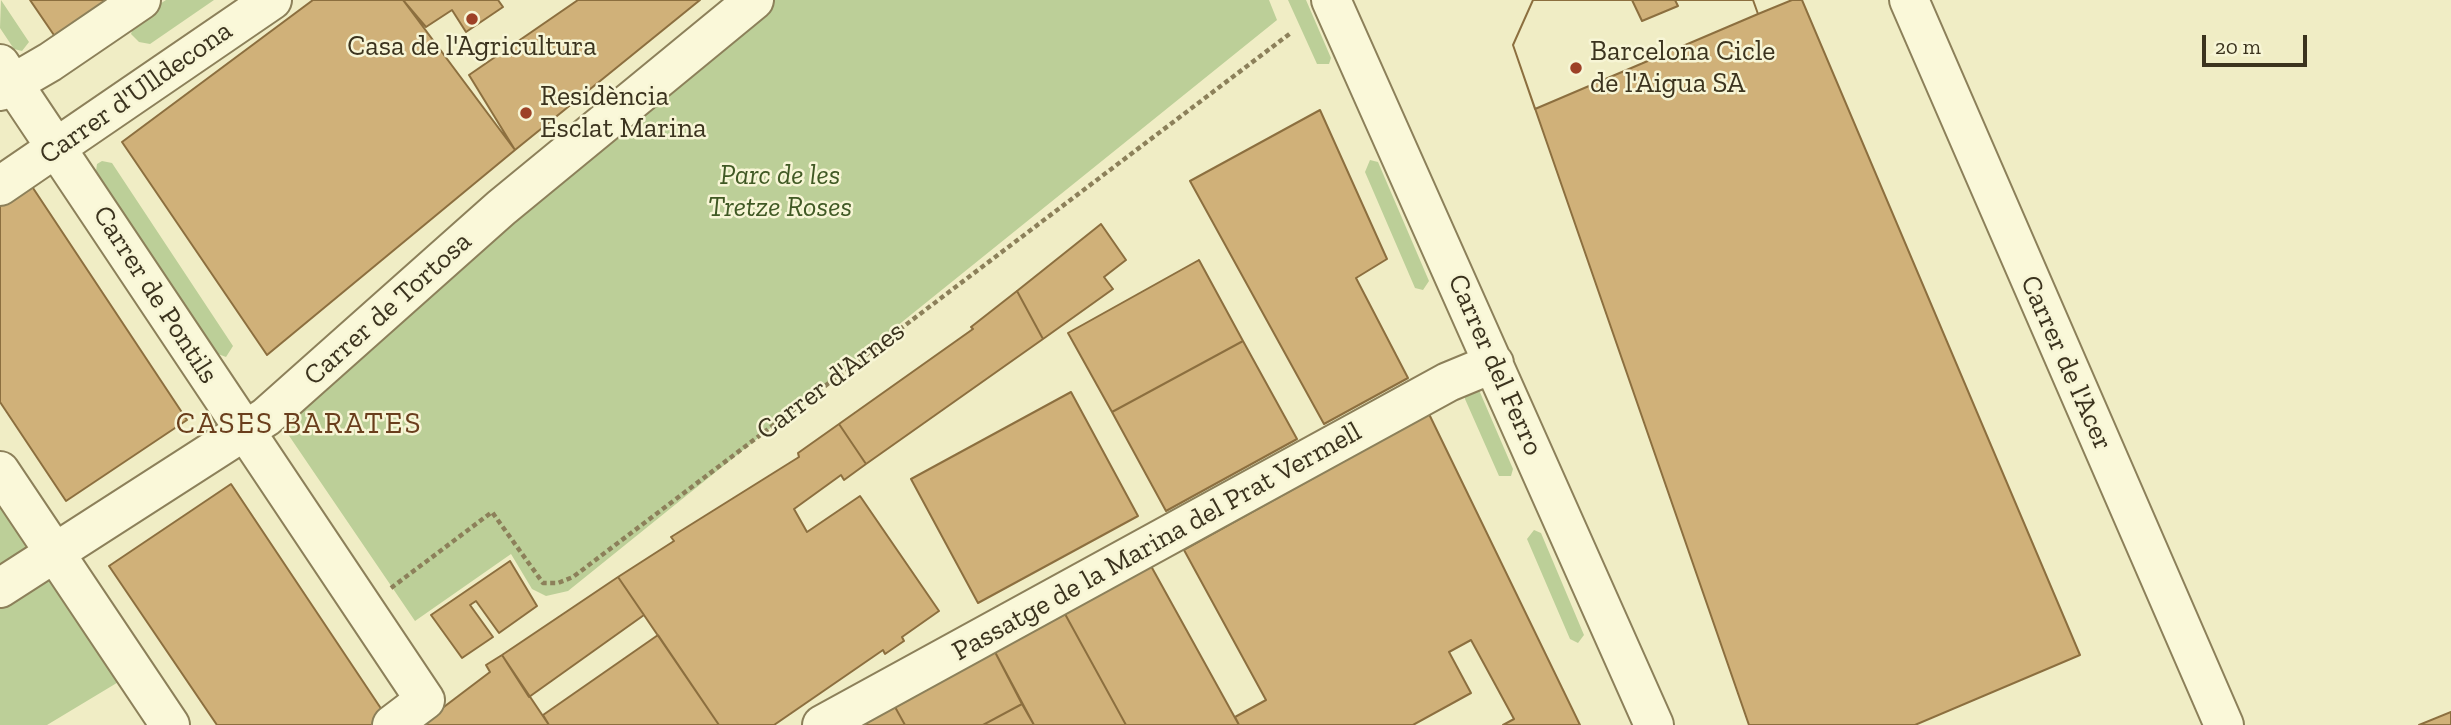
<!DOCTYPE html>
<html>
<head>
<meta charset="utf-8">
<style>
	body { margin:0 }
	#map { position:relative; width:2451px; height:725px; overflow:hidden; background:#f0edc5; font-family:"Zilla Slab",serif }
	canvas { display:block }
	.scale { position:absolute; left:2202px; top:35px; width:105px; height:32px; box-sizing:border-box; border:4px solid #3b331e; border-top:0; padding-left:9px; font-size:21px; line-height:24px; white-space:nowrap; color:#3b331e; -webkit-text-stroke:5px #f7f5d5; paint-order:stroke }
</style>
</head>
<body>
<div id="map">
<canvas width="2451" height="725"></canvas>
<div class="scale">20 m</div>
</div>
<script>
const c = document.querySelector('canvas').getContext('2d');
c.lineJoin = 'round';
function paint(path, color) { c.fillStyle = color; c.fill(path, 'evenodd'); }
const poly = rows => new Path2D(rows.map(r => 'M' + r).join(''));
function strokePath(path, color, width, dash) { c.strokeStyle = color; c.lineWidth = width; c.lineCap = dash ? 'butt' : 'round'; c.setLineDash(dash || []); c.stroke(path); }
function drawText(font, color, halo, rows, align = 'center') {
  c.font = font + ' "Zilla Slab",serif'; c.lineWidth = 5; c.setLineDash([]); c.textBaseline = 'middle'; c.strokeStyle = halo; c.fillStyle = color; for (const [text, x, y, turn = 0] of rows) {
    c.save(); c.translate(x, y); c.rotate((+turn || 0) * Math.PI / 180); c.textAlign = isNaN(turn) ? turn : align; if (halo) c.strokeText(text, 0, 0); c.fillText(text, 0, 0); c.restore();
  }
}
paint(poly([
	[1,0,29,42,22,51,14,49,0,28],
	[166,0,214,0,150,44,139,42,131,34,135,20],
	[734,0,1269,0,1277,20,568,591,546,596,532,589,511,554,415,621,262,396],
	[1288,0,1306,0,1331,58,1329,64,1317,64],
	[1370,160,1378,162,1429,281,1423,290,1415,288,1365,172],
	[102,161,112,163,233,346,226,357,218,354,96,171,97,164],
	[1479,390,1513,469,1511,476,1499,476,1465,399,1465,392],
	[0,471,135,672,47,725,0,725],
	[1534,530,1541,533,1584,635,1578,643,1570,639,1527,539]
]), '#bccf98');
const building = poly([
	[30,0,119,0,58,41,30,0],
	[313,0,403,0,515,150,267,355,122,142,313,0],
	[403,0,498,0,503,7,466,32,452,10,426,27,403,0],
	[578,0,700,0,515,150,469,75,578,0],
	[1533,0,1632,0,1642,21,1678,6,1675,0,1753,0,1758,14,1535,109,1513,45,1533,0],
	[1533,0,1753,0,1758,14,1792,0,1802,0,2080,655,1915,725,1749,725,1513,45,1533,0],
	[1320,110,1387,259,1356,278,1408,378,1324,424,1190,181,1320,110],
	[31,185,187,420,66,501,0,402,0,206,31,185],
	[1101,224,1126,260,1104,277,1113,289,1043,339,1017,291,1101,224],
	[1199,260,1243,341,1112,412,1068,333,1199,260],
	[1017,291,1043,339,866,464,839,424,973,329,971,327,1017,291],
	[1243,341,1297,439,1166,511,1112,412,1243,341],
	[1071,392,1138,516,978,603,911,479,1071,392],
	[1429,414,1580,725,1503,725,1514,719,1471,640,1449,652,1471,693,1413,725,1239,725,1235,717,1266,700,1184,550,1429,414],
	[839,424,866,464,844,480,841,475,794,509,807,532,860,496,939,611,902,637,904,641,885,654,883,650,774,725,719,725,618,577,674,541,671,537,799,457,798,453,839,424],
	[231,484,388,719,378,725,217,725,109,566,231,484],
	[510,561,537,606,499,633,476,601,470,605,493,637,462,658,431,615,510,561],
	[1151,566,1239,725,1126,725,1065,614,1151,566],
	[618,577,644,615,529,697,502,655,618,577],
	[1065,614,1126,725,1034,725,995,652,1065,614],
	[658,635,719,725,549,725,543,715,658,635],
	[995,652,1022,704,983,725,905,725,895,707,910,699,928,680,932,687,995,652],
	[502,655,549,725,420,725,490,672,486,665,502,655],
	[1022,704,1034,725,983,725,1022,704],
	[895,707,905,725,863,725,895,707],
	[2451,712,2451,725,2419,725,2451,712]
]);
paint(building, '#d0b179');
strokePath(building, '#8c6f3f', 2);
const minor = poly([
	[1331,0,1654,725],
	[1909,0,2224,725],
	[0,64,425,700,392,725],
	[0,91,50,62,141,0],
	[0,186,272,0],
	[0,471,170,725],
	[0,588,266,417,501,208,754,0],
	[822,725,1448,382,1494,363]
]);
strokePath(minor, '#8c805a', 42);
strokePath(poly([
	[391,588,492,512,543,583,558,583,573,577,1292,32]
]), '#8c805a', 4.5, [5, 3.5]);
strokePath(minor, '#faf8d9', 38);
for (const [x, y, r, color] of [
	[472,19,7,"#9d4127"],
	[1576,68,7,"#9d4127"],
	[526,113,7,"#9d4127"]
]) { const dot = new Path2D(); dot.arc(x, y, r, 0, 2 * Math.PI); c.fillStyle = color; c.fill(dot); strokePath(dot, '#f7f5d5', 2.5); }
drawText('28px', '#3b331e', '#f7f5d5', [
	["Casa de l'Agricultura",472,47,"center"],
	["Barcelona Cicle",1590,52],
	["de l'Aigua SA",1590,84],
	["Residència",540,97],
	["Esclat Marina",540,129]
], 'left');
drawText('28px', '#3b331e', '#f7f5d5', [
	["Carrer d'Ulldecona",136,93,-35],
	["Carrer de Pontils",155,295,57],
	["Carrer de Tortosa",388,309,-42],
	["Carrer de l'Acer",2066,363,66],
	["Carrer del Ferro",1495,365,66],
	["Carrer d'Arnes",831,381,-37],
	["Passatge de la Marina del Prat Vermell",1157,542,-29]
]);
drawText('italic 28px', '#405924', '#f7f5d5', [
	["Parc de les",780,176],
	["Tretze Roses",780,208]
]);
c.letterSpacing = '2px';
drawText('30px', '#6a3e1c', '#f7f5d5', [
	["CASES BARATES",299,424]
]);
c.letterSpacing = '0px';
</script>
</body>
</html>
